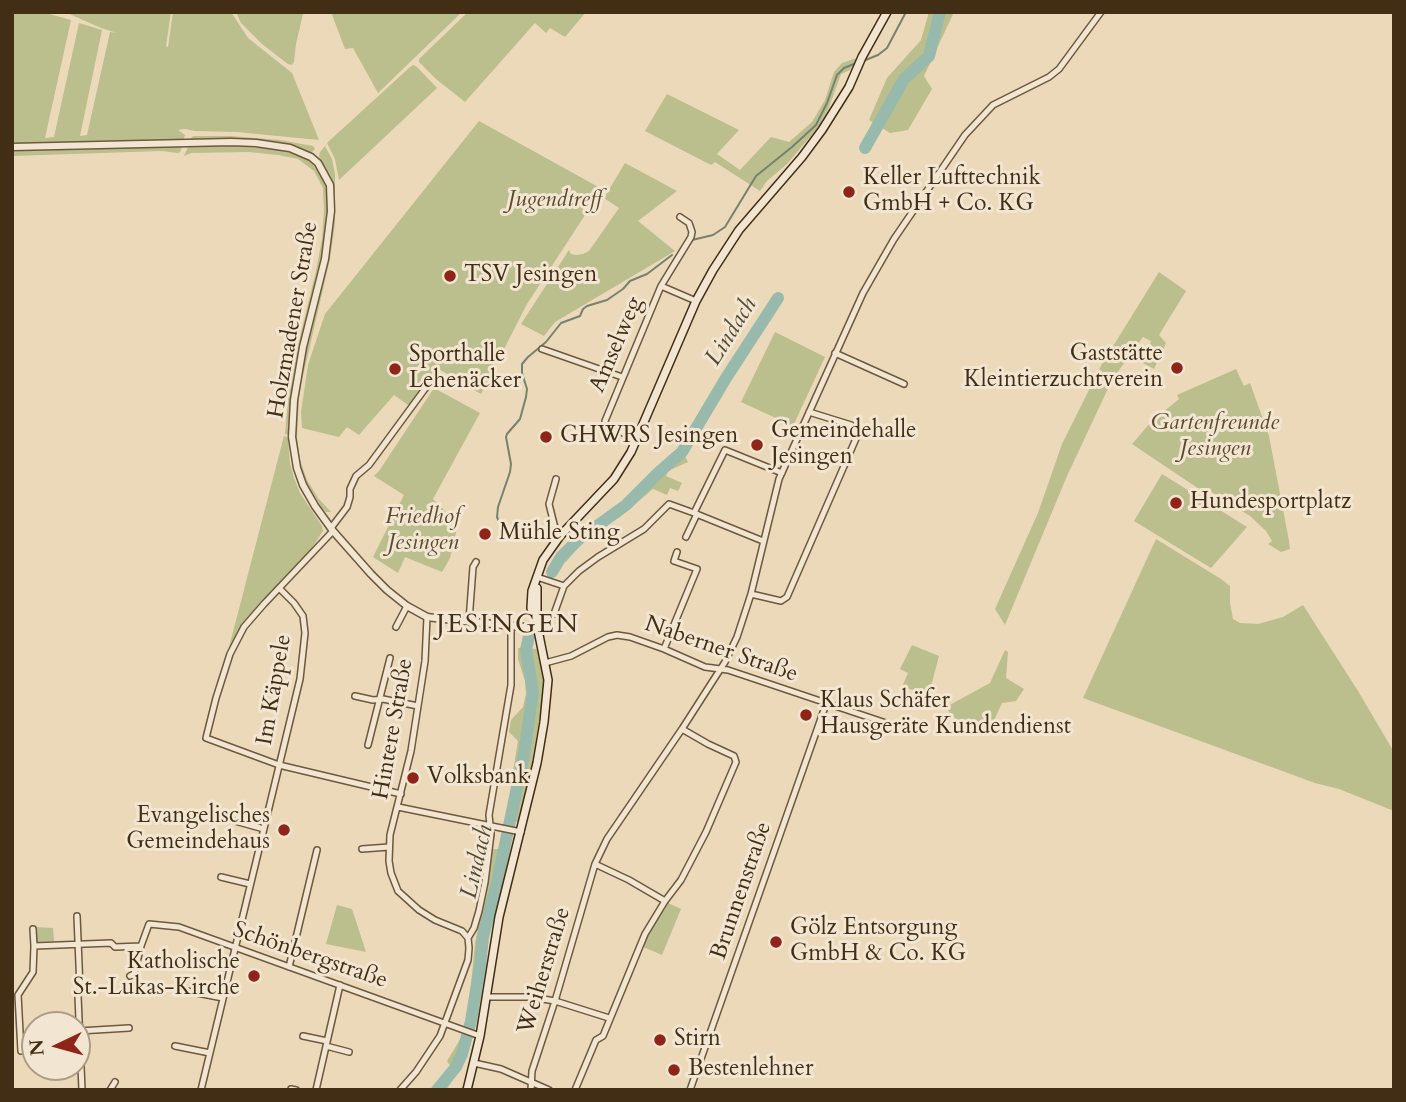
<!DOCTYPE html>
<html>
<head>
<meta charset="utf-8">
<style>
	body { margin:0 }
	#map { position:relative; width:1406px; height:1102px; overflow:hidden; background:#ebd9ba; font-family:Cardo,serif }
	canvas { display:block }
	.frame { position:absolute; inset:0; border:14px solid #422e15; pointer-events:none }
	.north { position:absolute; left:21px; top:1011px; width:70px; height:70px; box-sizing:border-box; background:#f2e6d2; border:2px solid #ac9c86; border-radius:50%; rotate:265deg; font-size:19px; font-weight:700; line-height:28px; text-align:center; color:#422e15 }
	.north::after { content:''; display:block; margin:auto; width:24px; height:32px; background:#8f2418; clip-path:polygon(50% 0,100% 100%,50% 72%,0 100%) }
</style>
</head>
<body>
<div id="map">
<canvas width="1406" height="1102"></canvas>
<div class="frame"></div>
<div class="north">N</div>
</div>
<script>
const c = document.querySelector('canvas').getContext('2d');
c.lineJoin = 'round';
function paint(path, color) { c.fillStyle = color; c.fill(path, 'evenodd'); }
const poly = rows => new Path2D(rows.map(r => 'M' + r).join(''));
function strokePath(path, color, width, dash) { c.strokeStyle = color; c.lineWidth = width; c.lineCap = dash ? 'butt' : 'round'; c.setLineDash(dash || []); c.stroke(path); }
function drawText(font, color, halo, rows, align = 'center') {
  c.font = font + ' Cardo,serif'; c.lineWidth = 6; c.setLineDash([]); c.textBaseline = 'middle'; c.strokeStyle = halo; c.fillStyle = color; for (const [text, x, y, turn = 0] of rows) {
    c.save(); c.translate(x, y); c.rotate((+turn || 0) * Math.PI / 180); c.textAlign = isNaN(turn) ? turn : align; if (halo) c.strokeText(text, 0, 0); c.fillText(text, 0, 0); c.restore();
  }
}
paint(poly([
	[12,12,42,12,71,20,45,138,54,137,79,23,102,30,80,136,87,135,110,32,117,33,101,28,65,12,171,12,166,46,168,47,173,12,231,12,248,38,292,73,319,140,237,132,195,131,185,129,178,130,185,135,183,141,12,145],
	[236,12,294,12,303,14,296,44,294,62,292,65,288,64,262,44,241,23],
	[331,12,462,12,378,93,353,48,345,49],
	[468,12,586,12,565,37,550,28,546,33,535,23,465,102,436,79,419,62,419,59],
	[929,12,954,12,924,76,932,89,908,130,890,133,869,120,887,78,921,40],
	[857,58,850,70,841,74,828,110,816,130,787,164,767,181,760,191,715,162,711,165,645,131,667,94,739,130,717,154,740,170,771,137,789,142,812,122,825,100,834,72,842,63],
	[413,65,417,67,437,88,339,180,335,159,327,143,409,68],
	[479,121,602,189,527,304,481,394,437,368,411,407,394,395,359,435,347,427,339,437,302,428,301,412,308,365,325,314],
	[193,136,231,136,280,140,313,146,315,149,311,153,298,147,279,144,192,141,191,138],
	[235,146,279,149,300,156,308,160,317,169,326,185,328,197,326,234,319,273,302,339,293,379,289,435,285,434,290,378,316,271,322,239,324,210,323,188,314,171,298,159,278,155,249,152,191,153,184,156,188,147],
	[325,146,332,159,335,174,335,224,330,259,303,376,299,398,297,437,300,460,307,480,318,498,331,512,326,512,322,508,306,482,298,461,295,437,299,377,327,263,333,229,335,204,333,183,319,156,320,152],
	[182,147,180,152,178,153,162,151,12,156,12,151],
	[625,163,677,191,638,221,675,251,555,322,544,336,521,324,569,250,571,254,576,255,583,254,589,251,619,208,604,198],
	[1159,272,1186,291,1159,335,1166,343,1154,369,1143,363,1151,341,1143,337,1112,380,1067,476,1005,625,995,609,1038,513,1062,444,1102,364],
	[775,332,825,357,793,426,741,402],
	[1236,369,1244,386,1250,383,1269,436,1289,541,1290,549,1281,552,1268,544,1272,541,1266,531,1250,516,1210,491,1208,495,1132,444,1151,422,1179,399,1177,395],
	[434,388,480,413,433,499,458,524,450,558,442,572,405,557,398,573,373,557,404,495,374,476,379,471],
	[284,436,288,438,290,463,294,478,300,493,322,526,323,531,309,552,252,613,243,626,228,651],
	[684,454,688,462,668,471,666,476,682,483,678,491,670,488,667,495,653,489,621,516,582,542,566,562,561,560,580,540,627,506,659,474],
	[1162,474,1247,527,1211,568,1134,521],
	[1156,539,1221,579,1230,586,1230,603,1233,619,1240,623,1258,624,1283,617,1303,605,1358,691,1394,752,1394,811,1339,789,1315,783,1083,698],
	[912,645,939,656,929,694,902,687,908,673,900,669],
	[518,648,537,649,543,676,543,698,530,774,518,821,511,824,520,789,511,783,518,741,509,732,511,720,523,707,526,694,525,681,518,659],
	[1005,650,1008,652,1006,678,1024,689,1016,701,1002,703,989,731,974,733,951,715,946,707,990,683],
	[493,849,502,849,479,945,486,946,474,1021,467,1026,475,943],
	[666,902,681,909,662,955,641,946],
	[337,905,352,909,366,952,326,944],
	[33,927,53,928,54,941,34,942],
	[461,1038,468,1043,468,1048,461,1068,446,1090,431,1090,451,1067,447,1061]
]), '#bbbe8d');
strokePath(poly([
	[863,61,878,55,887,48,906,12],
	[692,240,713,235,725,227,756,176,792,147,816,125,827,103,837,75,844,68,854,64],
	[500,524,497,517,498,507,510,472,511,464,506,437,507,434,520,419,526,397,527,389,522,373,522,364,528,357,546,342,561,323,580,316,583,309,587,306,607,300,623,289,630,281,647,274,672,255]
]), '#768270', 2);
strokePath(poly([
	[865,148,904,79,929,56,940,12],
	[552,572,561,557,579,539,626,505,658,473,682,452,726,378,778,298],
	[437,1090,456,1067,462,1054,471,1021,480,966,483,937,497,883,524,754,533,692,526,650,529,636]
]), '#98baad', 12);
const minor = poly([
	[661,286,696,301],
	[542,349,622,377],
	[835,353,904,384],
	[638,439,606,426,605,421,661,286,691,237,692,232,689,223,680,217],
	[556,479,549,504,555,528,560,536],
	[694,513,763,541],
	[331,528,347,507,350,497,350,489,356,476,369,465,430,382],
	[333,531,264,604,244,627,230,654,216,698,206,738,279,765,401,794],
	[686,537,697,514],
	[537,577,564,586],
	[751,594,781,601,787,597,858,434,851,425,809,412],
	[554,614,564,586,579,571,598,557,644,529,669,504,694,513,725,450,782,473],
	[427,617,425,661,411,751,390,835,389,861,391,873,398,891,419,910,435,920,462,931,468,938],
	[469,621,473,567,476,562],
	[396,627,407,606],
	[664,649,697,569,674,561,677,552],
	[545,663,571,656,608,637,617,635,630,637,664,649,705,667,728,670,886,723],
	[355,696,373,700,383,699,418,706],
	[368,745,390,658],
	[398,807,521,832],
	[235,821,264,829],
	[362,849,389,847],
	[595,864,629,880,665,901],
	[221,877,250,884],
	[77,916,80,989,78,996,82,1090],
	[33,929,34,946],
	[289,967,317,850],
	[130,976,134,974,141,946],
	[187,991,223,998],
	[487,997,531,997,555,1001,609,1018],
	[79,1031,129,1028],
	[303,1036,327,1041],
	[175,1046,210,1053],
	[326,1046,349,1052],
	[21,1051,18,995,33,972,34,946,111,943,115,947,141,946,149,924,179,927,480,1036],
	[474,1063,501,1069,549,1090],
	[291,1089,296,1090],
	[110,1090,115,1082],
	[201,1090,300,679,305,633,303,616,294,603,279,588],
	[316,1090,340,985],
	[400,1090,416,1072,440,1036,468,960,469,948,468,938,474,928,479,911,485,882,491,834,489,815,511,685,511,625],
	[531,1090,532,1071,555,1001,595,864,607,839,682,729,725,662,737,637,751,594,779,479,863,293,894,239,965,135,993,105,1049,77,1059,69,1101,12],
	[575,1090,596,1040,603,1036,645,934,665,901,681,880,706,832,736,762,734,756,708,744,682,729],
	[690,1090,826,704]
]);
const tertiary = poly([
	[12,147,231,142,256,143,290,148,311,157,318,163,330,185,331,211,325,259,303,347,294,400,292,437,297,468,303,485,315,506,333,531,371,574,387,590,407,606,427,617,435,618,522,627,537,625]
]);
const secondary = poly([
	[537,625,531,608,532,591,543,560,560,536,614,479,631,452,696,301,713,270,739,230,802,157,822,130,849,87,862,57,887,12],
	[467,1090,480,1036,499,917,537,763,544,722,548,680,537,625,537,588]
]);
strokePath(minor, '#6c593e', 8);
strokePath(tertiary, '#6c593e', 9);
strokePath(secondary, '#422e15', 10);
strokePath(minor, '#f2e6d2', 5);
strokePath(tertiary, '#f2e6d2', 6);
strokePath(secondary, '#f2e6d2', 7);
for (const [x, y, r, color] of [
	[849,192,7,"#8f2418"],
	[450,276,7,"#8f2418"],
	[1177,368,7,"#8f2418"],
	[395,369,7,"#8f2418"],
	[546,437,7,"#8f2418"],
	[757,445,7,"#8f2418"],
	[1176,503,7,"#8f2418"],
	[485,534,7,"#8f2418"],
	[806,715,7,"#8f2418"],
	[413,778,7,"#8f2418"],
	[284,830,7,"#8f2418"],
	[776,942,7,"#8f2418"],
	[254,976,7,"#8f2418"],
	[660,1040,7,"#8f2418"],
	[674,1070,7,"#8f2418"]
]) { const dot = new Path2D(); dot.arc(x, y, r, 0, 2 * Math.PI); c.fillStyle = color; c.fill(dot); strokePath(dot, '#f2e6d2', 2.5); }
drawText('23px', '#422e15', '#f2e6d2', [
	["Keller Lufttechnik",863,179],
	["GmbH + Co. KG",863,205],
	["TSV Jesingen",464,276],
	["Gaststätte",1163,355,"right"],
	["Kleintierzuchtverein",1163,381,"right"],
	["Sporthalle",409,356],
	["Lehenäcker",409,382],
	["Gemeindehalle",771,432],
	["Jesingen",771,458],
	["GHWRS Jesingen",560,437],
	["Hundesportplatz",1190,503],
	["Mühle Sting",499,534],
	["Klaus Schäfer",820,702],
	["Hausgeräte Kundendienst",820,728],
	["Volksbank",427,778],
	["Evangelisches",270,817,"right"],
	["Gemeindehaus",270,843,"right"],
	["Gölz Entsorgung",790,929],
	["GmbH & Co. KG",790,955],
	["Katholische",240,963,"right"],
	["St.-Lukas-Kirche",240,989,"right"],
	["Stirn",674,1040],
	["Bestenlehner",688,1070]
], 'left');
drawText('italic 23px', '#5a4b2d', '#f2e6d2', [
	["Jugendtreff",555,201],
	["Gartenfreunde",1215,424],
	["Jesingen",1215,450],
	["Friedhof",423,518],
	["Jesingen",423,544]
]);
drawText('23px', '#422e15', '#f2e6d2', [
	["Holzmadener Straße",294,320,-80],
	["Amselweg",617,345,-67],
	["Naberner Straße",721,650,19],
	["Im Käppele",275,690,-80],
	["Hintere Straße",394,729,-80],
	["Brunnenstraße",742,891,-71],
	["Schönbergstraße",310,956,19],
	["Weiherstraße",545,971,-73]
]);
drawText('italic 24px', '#534a33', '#f2e6d2', [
	["Lindach",732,332,-58],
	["Lindach",478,862,-77]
]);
c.letterSpacing = '2px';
drawText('26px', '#422e15', '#f2e6d2', [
	["JESINGEN",508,626]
]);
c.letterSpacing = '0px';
</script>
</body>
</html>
